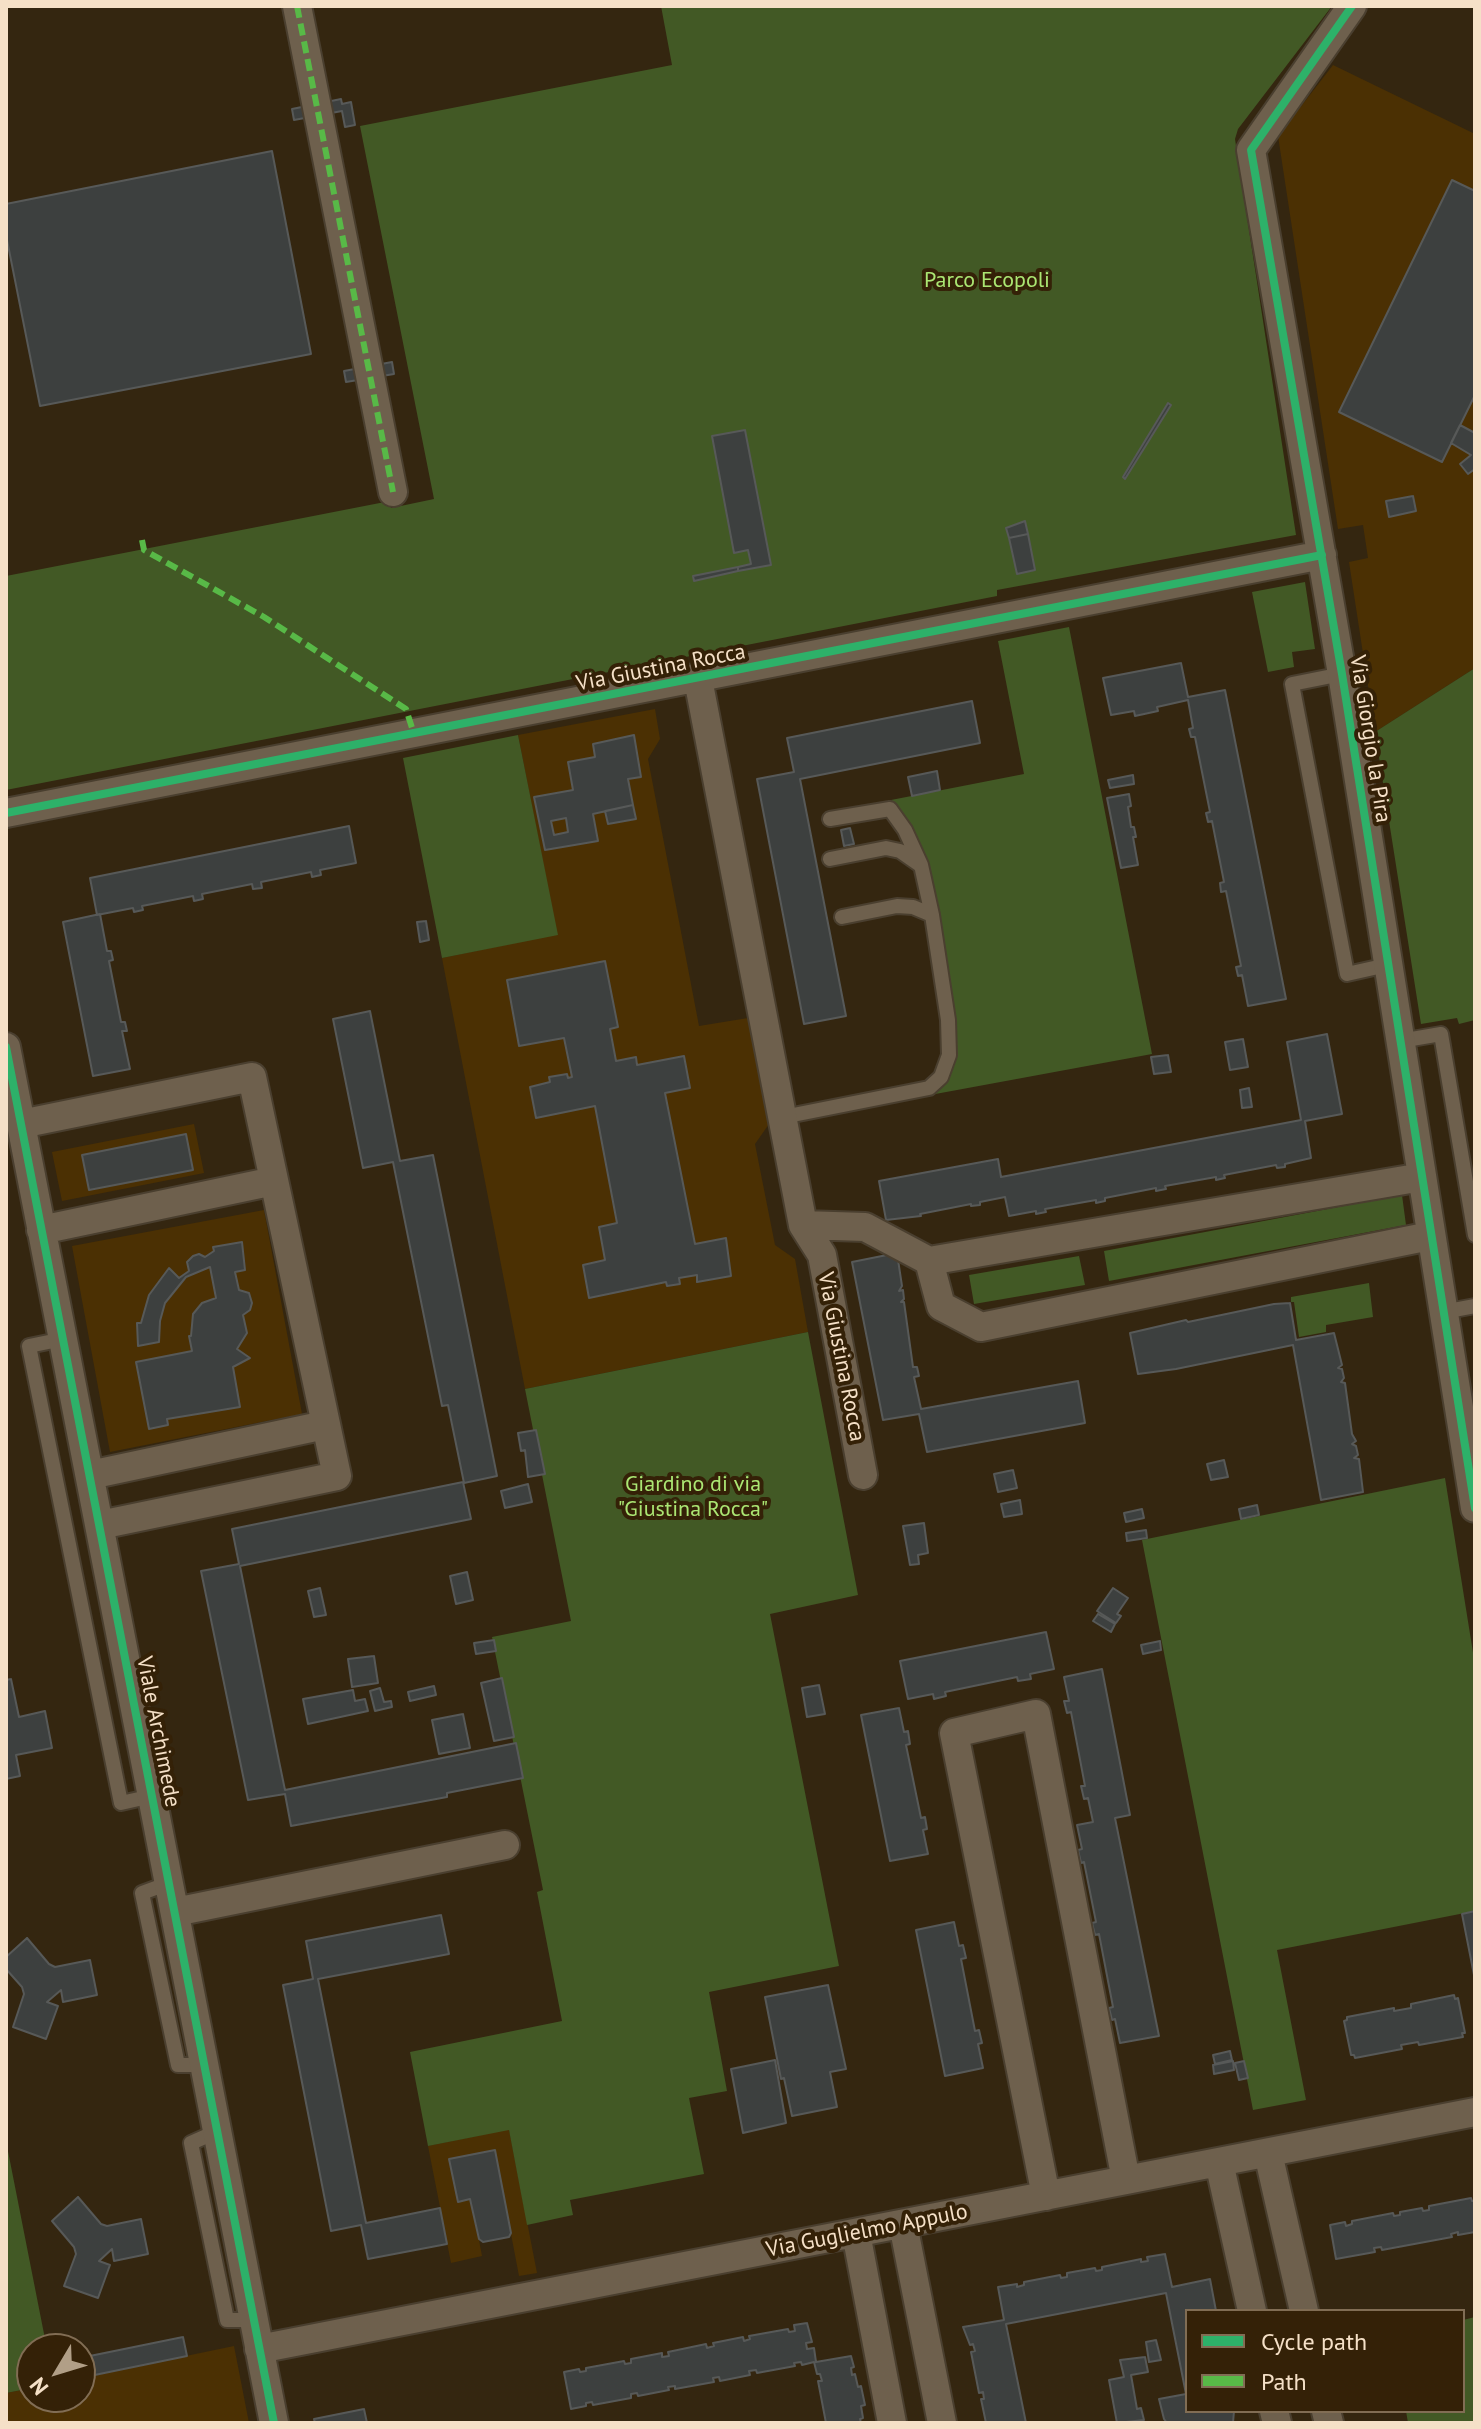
<!DOCTYPE html>
<html>
<head>
<meta charset="utf-8">
<style>
	body { margin:0 }
	#map { position:relative; width:1481px; height:2429px; overflow:hidden; background:#342610; font-family:"PT Sans",sans-serif }
	canvas { display:block }
	.frame { position:absolute; inset:0; border:8px solid #f5e0c7; pointer-events:none }
	.legend { position:absolute; left:1185px; top:2309px; width:280px; height:104px; box-sizing:border-box; background:#342107; border:2px solid #816d54; margin:0; padding:10px 14px; list-style:none; font-size:24px; color:#f5e0c7 }
	.legend li { display:flex; align-items:center; gap:16px; height:40px }
	.legend b { width:40px; border:2px solid #816d54 }
	.north { position:absolute; left:16px; top:2333px; width:80px; height:80px; box-sizing:border-box; background:#342107; border:2px solid #816d54; border-radius:50%; rotate:232deg; font-size:22px; font-weight:700; line-height:32px; text-align:center; color:#f5e0c7 }
	.north::after { content:''; display:block; margin:auto; width:28px; height:36px; background:#b19f87; clip-path:polygon(50% 0,100% 100%,50% 72%,0 100%) }
</style>
</head>
<body>
<div id="map">
<canvas width="1481" height="2429"></canvas>
<div class="frame"></div>
<ul class="legend">
<li><b style="height:10px;background:#2db169"></b>Cycle path</li>
<li><b style="height:10px;background:#58b947"></b>Path</li>
</ul>
<div class="north">N</div>
</div>
<script>
const c = document.querySelector('canvas').getContext('2d');
c.lineJoin = 'round';
function paint(path, color) { c.fillStyle = color; c.fill(path, 'evenodd'); }
const poly = rows => new Path2D(rows.map(r => 'M' + r).join(''));
function strokePath(path, color, width, dash) { c.strokeStyle = color; c.lineWidth = width; c.lineCap = dash ? 'butt' : 'round'; c.setLineDash(dash || []); c.stroke(path); }
function drawText(font, color, halo, rows, align = 'center') {
  c.font = font + ' "PT Sans",sans-serif'; c.lineWidth = 8; c.setLineDash([]); c.textBaseline = 'middle'; c.strokeStyle = halo; c.fillStyle = color; for (const [text, x, y, turn = 0] of rows) {
    c.save(); c.translate(x, y); c.rotate((+turn || 0) * Math.PI / 180); c.textAlign = isNaN(turn) ? turn : align; if (halo) c.strokeText(text, 0, 0); c.fillText(text, 0, 0); c.restore();
  }
}
paint(poly([
	[1333,65,1475,134,1475,668,1375,732,1349,562,1368,558,1363,525,1338,529,1278,136],
	[655,709,660,739,648,759,699,1026,748,1018,769,1124,755,1144,775,1245,795,1259,808,1332,525,1389,442,958,557,934,518,735],
	[194,1124,204,1173,62,1201,52,1152],
	[264,1210,302,1414,110,1452,72,1246],
	[509,2129,537,2273,519,2276,511,2234,509,2237,483,2242,479,2240,482,2256,451,2263,428,2146],
	[234,2346,249,2423,6,2423,6,2393,32,2388,32,2397,80,2397,80,2378]
]), '#4b3003');
paint(poly([
	[661,6,1332,6,1238,129,1235,139,1296,535,997,590,997,596,6,790,6,576,390,501,391,508,434,499,360,126,672,65],
	[1305,582,1315,649,1292,652,1294,667,1268,672,1252,592],
	[1069,627,1152,1054,930,1095,930,1092,952,1064,915,838,891,800,1024,774,998,641],
	[1475,668,1475,1020,1459,1024,1457,1018,1421,1024,1375,732],
	[518,735,558,935,442,958,403,758],
	[1402,1195,1406,1225,1109,1281,1104,1251],
	[1079,1256,1085,1285,974,1304,969,1275],
	[1369,1283,1373,1317,1326,1325,1326,1332,1299,1337,1294,1302,1291,1302,1291,1297],
	[808,1332,858,1595,770,1614,839,1966,709,1992,727,2091,689,2098,704,2174,570,2200,573,2215,527,2225,509,2130,428,2146,410,2052,562,2021,537,1892,543,1890,492,1637,571,1621,525,1389],
	[1445,1478,1475,1665,1475,1911,1277,1950,1306,2100,1253,2110,1142,1540],
	[6,2141,47,2349,32,2349,32,2388,6,2393],
	[1475,2317,1475,2423,1408,2423,1406,2411,1463,2411,1463,2320]
]), '#425925');
const building = poly([
	[341,99,342,104,351,102,355,125,345,127,342,111,294,120,292,109,341,99],
	[272,151,311,354,40,406,6,235,6,204,272,151],
	[1452,180,1475,191,1475,395,1442,462,1339,412,1452,180],
	[392,362,394,374,346,382,344,371,392,362],
	[1168,403,1171,405,1125,479,1123,477,1168,403],
	[1460,425,1475,433,1475,469,1468,474,1460,464,1471,455,1451,443,1460,425],
	[745,430,771,565,738,571,738,567,751,564,748,550,734,553,712,436,745,430],
	[1413,496,1416,511,1389,517,1386,501,1413,496],
	[1025,521,1028,534,1009,538,1006,528,1025,521],
	[1028,534,1035,570,1017,574,1009,538,1028,534],
	[738,567,738,571,694,581,693,576,738,567],
	[1181,663,1188,697,1225,690,1286,999,1248,1006,1242,975,1238,976,1236,967,1241,966,1226,891,1221,892,1220,883,1224,882,1212,821,1208,822,1206,813,1210,812,1195,737,1191,737,1189,729,1193,728,1188,700,1157,707,1158,711,1135,716,1134,711,1111,715,1103,678,1181,663],
	[972,701,980,743,800,779,846,1016,804,1024,757,779,794,772,787,738,972,701],
	[634,735,641,777,628,779,633,805,593,814,598,841,545,850,534,797,573,790,568,762,595,757,593,744,634,735],
	[566,818,568,832,554,835,551,821,566,818],
	[937,771,940,790,912,796,908,777,937,771],
	[1133,775,1134,784,1110,788,1108,780,1133,775],
	[1129,794,1131,806,1128,807,1131,827,1134,827,1136,837,1133,837,1138,865,1121,868,1107,798,1129,794],
	[633,805,636,819,608,824,605,811,633,805],
	[349,826,356,863,320,870,321,875,312,877,311,872,261,882,262,888,253,889,252,884,202,894,203,899,194,901,193,896,142,906,143,910,134,912,133,908,97,915,90,878,349,826],
	[850,828,854,844,844,846,841,830,850,828],
	[100,914,107,951,111,951,113,960,109,961,121,1022,125,1022,127,1031,122,1031,130,1069,93,1076,63,922,100,914],
	[426,921,429,940,420,942,417,922,426,921],
	[605,961,618,1027,610,1029,616,1061,636,1057,637,1065,684,1056,690,1088,665,1093,695,1244,726,1238,731,1276,697,1282,697,1275,679,1278,680,1284,667,1286,666,1282,589,1298,583,1265,605,1260,599,1227,617,1223,595,1106,536,1118,530,1087,550,1082,549,1077,567,1074,568,1078,572,1077,564,1038,519,1046,507,980,605,961],
	[370,1011,400,1161,433,1155,497,1476,464,1483,448,1405,442,1406,393,1162,363,1168,333,1019,370,1011],
	[1327,1034,1342,1114,1305,1121,1311,1158,1285,1164,1285,1167,1277,1168,1276,1165,1224,1175,1225,1178,1216,1180,1216,1177,1165,1186,1166,1189,1156,1191,1156,1188,1105,1198,1105,1201,1096,1203,1096,1200,1045,1209,1046,1212,1036,1214,1036,1211,1009,1216,1005,1197,980,1202,980,1205,971,1206,971,1204,920,1214,921,1216,886,1220,879,1181,998,1159,1001,1177,1301,1120,1287,1042,1327,1034],
	[1243,1039,1248,1067,1230,1070,1225,1042,1243,1039],
	[1168,1055,1171,1072,1154,1074,1151,1057,1168,1055],
	[1249,1088,1252,1107,1242,1108,1240,1090,1249,1088],
	[186,1134,193,1170,89,1190,82,1155,186,1134],
	[242,1242,245,1270,235,1272,239,1290,249,1293,252,1303,250,1310,243,1315,247,1333,237,1349,250,1358,233,1367,240,1407,167,1419,168,1425,149,1429,136,1362,192,1351,189,1336,191,1336,193,1314,202,1303,216,1298,210,1267,186,1277,165,1303,160,1321,159,1342,138,1346,137,1323,141,1323,149,1295,169,1268,179,1278,189,1271,187,1262,193,1256,199,1254,205,1257,214,1251,213,1247,242,1242],
	[897,1253,902,1286,899,1291,903,1290,904,1299,901,1302,904,1302,913,1367,917,1367,919,1376,914,1377,921,1409,1078,1381,1085,1423,927,1452,919,1414,883,1420,852,1262,897,1253],
	[1290,1303,1296,1340,1334,1333,1342,1365,1338,1368,1342,1369,1344,1378,1341,1382,1345,1383,1352,1434,1356,1441,1352,1444,1356,1446,1358,1455,1354,1458,1359,1459,1363,1492,1321,1500,1293,1345,1176,1369,1138,1374,1130,1333,1186,1320,1188,1322,1274,1304,1290,1303],
	[536,1430,545,1474,528,1477,525,1450,521,1451,518,1433,536,1430],
	[1224,1460,1228,1477,1211,1480,1207,1464,1224,1460],
	[1013,1470,1017,1488,998,1492,994,1474,1013,1470],
	[463,1482,471,1519,240,1566,279,1761,285,1790,516,1743,523,1778,447,1793,447,1797,291,1826,285,1794,248,1800,201,1571,239,1564,232,1529,463,1482],
	[528,1484,532,1502,505,1508,501,1491,528,1484],
	[1020,1500,1022,1514,1004,1517,1001,1504,1020,1500],
	[1257,1505,1259,1515,1241,1519,1239,1509,1257,1505],
	[1142,1509,1144,1518,1126,1522,1124,1513,1142,1509],
	[924,1523,928,1553,918,1555,919,1564,910,1565,903,1526,924,1523],
	[1146,1530,1147,1538,1127,1541,1126,1533,1146,1530],
	[467,1572,473,1600,456,1604,450,1576,467,1572],
	[320,1588,326,1615,314,1617,308,1591,320,1588],
	[1113,1588,1128,1598,1117,1614,1121,1616,1116,1623,1097,1611,1113,1588],
	[1098,1614,1115,1624,1111,1632,1093,1621,1098,1614],
	[1046,1632,1054,1669,1030,1674,1031,1679,1018,1681,1017,1677,945,1692,946,1696,934,1699,933,1694,908,1699,900,1661,1046,1632],
	[494,1640,496,1651,476,1654,474,1643,494,1640],
	[1160,1641,1161,1650,1143,1654,1141,1645,1160,1641],
	[374,1656,378,1683,352,1687,348,1659,374,1656],
	[1102,1669,1130,1815,1115,1818,1159,2036,1120,2043,1115,2019,1112,2020,1109,2008,1113,2007,1099,1934,1095,1935,1092,1923,1096,1922,1084,1862,1081,1863,1078,1850,1082,1849,1077,1825,1093,1822,1088,1798,1084,1799,1081,1786,1085,1786,1071,1712,1067,1713,1064,1701,1069,1701,1064,1677,1102,1669],
	[502,1678,514,1737,494,1741,481,1683,502,1678],
	[11,1679,19,1717,45,1711,52,1748,16,1755,20,1776,6,1779,6,1680,11,1679],
	[819,1685,825,1714,807,1717,802,1688,819,1685],
	[434,1686,436,1695,410,1701,408,1692,434,1686],
	[380,1688,384,1702,391,1701,392,1707,375,1711,370,1691,380,1688],
	[353,1690,355,1701,365,1699,368,1711,308,1724,303,1699,353,1690],
	[899,1708,904,1732,908,1731,910,1744,906,1745,921,1818,925,1817,927,1829,923,1830,928,1854,890,1861,861,1715,899,1708],
	[463,1714,470,1748,439,1754,432,1720,463,1714],
	[1475,1911,1475,1980,1462,1914,1475,1911],
	[441,1915,449,1954,318,1979,366,2223,440,2208,447,2244,368,2259,361,2225,331,2231,283,1985,313,1979,306,1941,441,1915],
	[954,1922,959,1946,963,1945,966,1958,961,1959,975,2031,979,2030,982,2043,978,2044,983,2068,945,2076,916,1930,954,1922],
	[27,1938,49,1964,55,1967,90,1960,97,1995,63,2002,61,1990,47,2002,58,2006,46,2039,13,2027,24,1994,22,1987,6,1969,6,1957,27,1938],
	[828,1985,846,2069,830,2072,837,2107,792,2116,784,2078,781,2079,765,1997,828,1985],
	[1454,1995,1455,1999,1458,1998,1465,2033,1462,2033,1463,2037,1419,2045,1418,2042,1401,2045,1402,2049,1355,2058,1354,2055,1351,2055,1344,2021,1347,2020,1347,2017,1394,2008,1394,2011,1411,2008,1411,2004,1454,1995],
	[1230,2051,1232,2060,1215,2064,1213,2055,1230,2051],
	[775,2060,786,2123,743,2133,731,2069,775,2060],
	[1233,2061,1234,2070,1214,2074,1213,2065,1233,2061],
	[1244,2061,1248,2078,1239,2080,1235,2063,1244,2061],
	[495,2150,511,2233,509,2237,483,2242,479,2239,470,2199,458,2202,449,2159,495,2150],
	[78,2197,101,2224,107,2226,141,2219,148,2254,114,2261,112,2249,99,2261,110,2265,98,2298,64,2286,76,2254,74,2247,52,2221,78,2197],
	[1471,2198,1472,2201,1475,2201,1475,2232,1458,2235,1458,2232,1451,2234,1452,2237,1382,2250,1381,2247,1374,2248,1375,2252,1336,2259,1330,2225,1345,2222,1346,2226,1352,2224,1352,2221,1393,2213,1394,2216,1400,2215,1400,2212,1422,2208,1423,2211,1429,2210,1429,2206,1471,2198],
	[1165,2254,1172,2287,1210,2279,1216,2311,1187,2311,1187,2411,1234,2411,1233,2423,1167,2423,1164,2419,1159,2399,1186,2394,1166,2293,1006,2324,1026,2423,986,2423,981,2399,984,2399,983,2392,979,2393,971,2352,975,2351,973,2344,970,2345,963,2327,1004,2320,998,2287,1017,2284,1017,2287,1024,2285,1024,2282,1060,2275,1061,2278,1067,2277,1067,2273,1095,2268,1096,2271,1102,2270,1102,2267,1141,2259,1141,2262,1148,2261,1147,2257,1165,2254],
	[807,2323,812,2342,806,2343,807,2349,814,2348,816,2362,851,2356,854,2367,851,2368,852,2375,855,2374,858,2387,861,2386,865,2405,861,2406,863,2418,860,2419,861,2423,826,2423,818,2381,822,2381,820,2374,817,2374,814,2362,802,2365,801,2362,794,2363,795,2366,757,2373,756,2370,749,2371,750,2375,720,2381,719,2377,713,2378,714,2382,675,2389,675,2386,668,2387,669,2390,638,2396,637,2393,631,2394,631,2398,593,2405,592,2402,586,2403,586,2406,571,2409,564,2372,579,2369,580,2372,586,2371,586,2368,624,2361,625,2364,631,2363,631,2359,662,2353,662,2357,669,2356,668,2352,706,2344,707,2348,714,2346,713,2343,743,2337,744,2341,750,2339,749,2336,788,2329,789,2332,795,2331,794,2325,807,2323],
	[183,2337,187,2356,80,2378,80,2358,183,2337],
	[1156,2340,1161,2360,1149,2362,1146,2342,1156,2340],
	[1145,2357,1148,2372,1131,2375,1137,2409,1141,2408,1144,2420,1117,2423,1109,2380,1124,2377,1120,2360,1145,2357],
	[364,2409,367,2423,315,2423,314,2419,364,2409]
]);
paint(building, '#3d403f');
strokePath(building, '#575958', 2);
const lane = poly([
	[1342,674,1292,684,1347,974,1387,965],
	[830,859,886,848,900,851,920,865],
	[842,917,897,906,913,907,932,915],
	[1400,1041,1441,1034,1475,1235],
	[783,1117,929,1088,941,1077,949,1055,948,1020,932,915,921,865,905,830,890,809,830,819],
	[1443,1312,1475,1306],
	[63,1339,29,1346,121,1803,152,1796],
	[169,1883,142,1893,178,2065,205,2065],
	[218,2131,191,2143,227,2320,255,2320]
]);
const street = poly([
	[297,6,393,492],
	[1352,6,1251,150,1342,674,1475,1508],
	[698,679,803,1225,822,1255,863,1475],
	[6,813,1322,555],
	[6,1047,274,2423],
	[21,1124,252,1077,337,1476,100,1525],
	[803,1225,865,1227,929,1261,1422,1177],
	[41,1230,274,1181],
	[929,1261,941,1306,981,1327,1430,1236],
	[90,1475,325,1425],
	[175,1912,505,1845],
	[1268,2153,1304,2311],
	[1219,2162,1252,2311],
	[1046,2196,954,1733,1036,1714,1126,2180],
	[903,2224,942,2423],
	[856,2233,892,2423],
	[259,2349,1475,2112],
	[1274,2411,1277,2423],
	[1326,2411,1329,2423]
]);
strokePath(lane, '#4a3f2f', 18);
strokePath(street, '#4a3f2f', 32);
strokePath(lane, '#6e604d', 14);
strokePath(street, '#6e604d', 28);
strokePath(poly([
	[297,6,393,492],
	[142,540,144,550,264,617,406,709,414,734]
]), '#58b947', 6, [12, 6]);
strokePath(poly([
	[1352,6,1251,150,1342,674,1475,1508],
	[6,813,1322,555],
	[6,1047,274,2423]
]), '#2db169', 8);
drawText('22px', '#abe673', '#342107', [
	["Parco Ecopoli",987,281],
	["Giardino di via",693,1485],
	["\"Giustina Rocca\"",693,1510]
]);
drawText('22px', '#f5e0c7', '#342107', [
	["Via Giustina Rocca",661,668,-11],
	["Via Giorgio la Pira",1370,739,81],
	["Via Giustina Rocca",841,1357,79],
	["Viale Archimede",158,1732,79],
	["Via Guglielmo Appulo",867,2231,-11]
]);
</script>
</body>
</html>
